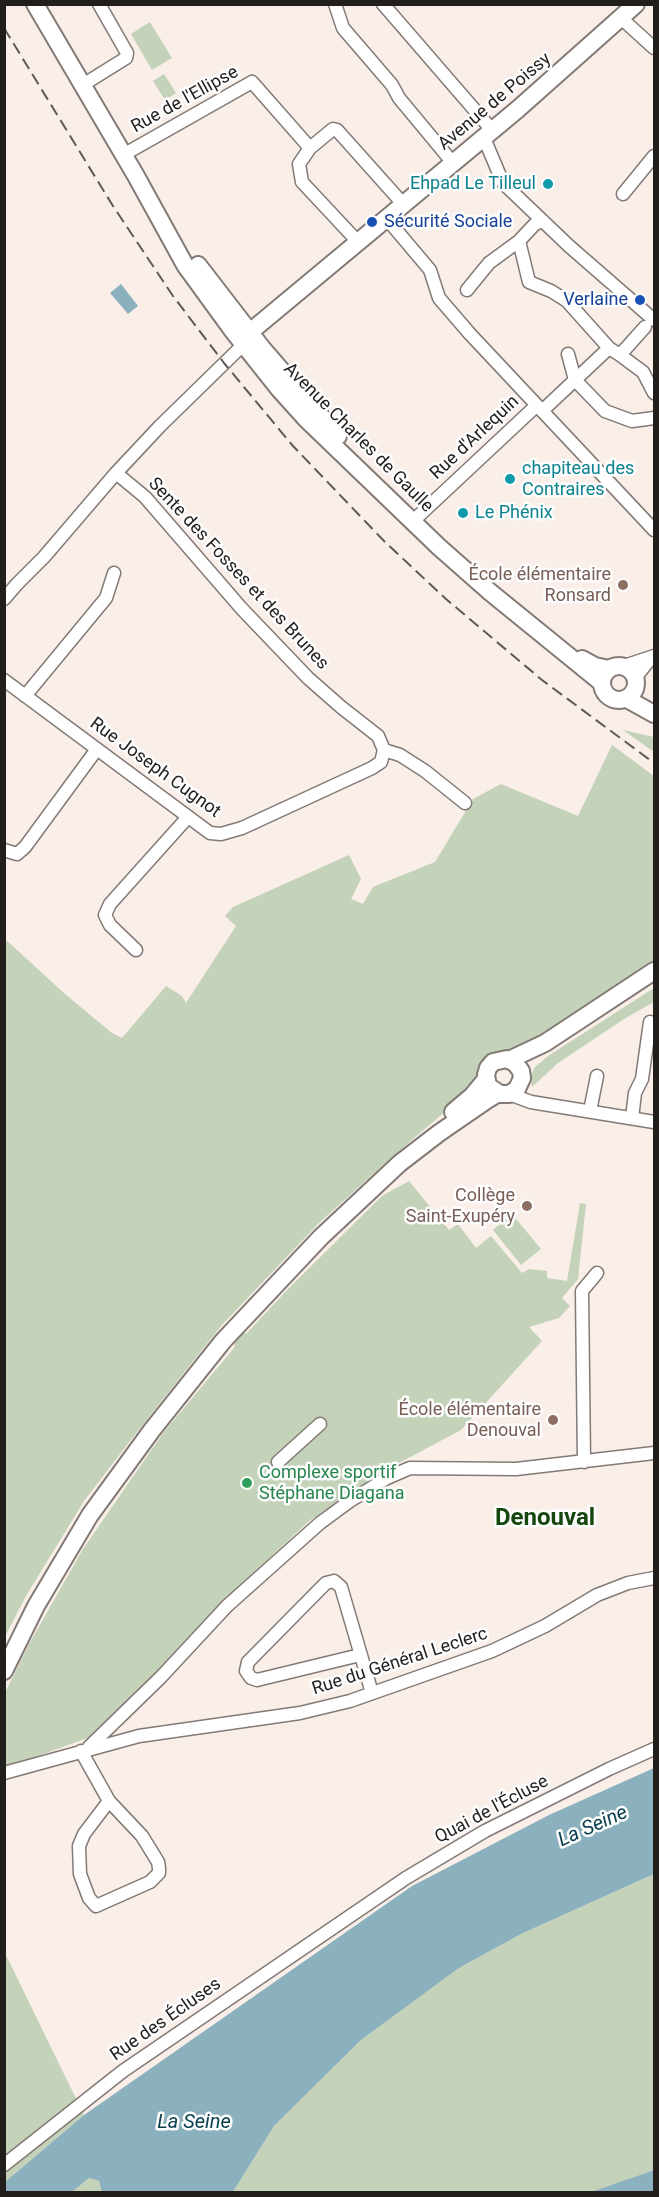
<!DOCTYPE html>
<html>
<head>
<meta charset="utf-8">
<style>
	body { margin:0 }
	#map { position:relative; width:659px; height:2197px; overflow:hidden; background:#f9eee8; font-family:Roboto,sans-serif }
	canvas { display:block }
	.frame { position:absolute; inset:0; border:6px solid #221e1c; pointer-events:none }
</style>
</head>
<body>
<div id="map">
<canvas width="659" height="2197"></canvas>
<div class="frame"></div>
</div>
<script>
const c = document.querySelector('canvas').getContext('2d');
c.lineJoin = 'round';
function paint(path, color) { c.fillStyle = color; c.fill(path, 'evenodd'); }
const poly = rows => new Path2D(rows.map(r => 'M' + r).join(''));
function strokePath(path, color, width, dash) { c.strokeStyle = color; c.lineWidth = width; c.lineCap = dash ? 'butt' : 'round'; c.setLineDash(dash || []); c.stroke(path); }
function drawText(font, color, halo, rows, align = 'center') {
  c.font = font + ' Roboto,sans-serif'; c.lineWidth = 5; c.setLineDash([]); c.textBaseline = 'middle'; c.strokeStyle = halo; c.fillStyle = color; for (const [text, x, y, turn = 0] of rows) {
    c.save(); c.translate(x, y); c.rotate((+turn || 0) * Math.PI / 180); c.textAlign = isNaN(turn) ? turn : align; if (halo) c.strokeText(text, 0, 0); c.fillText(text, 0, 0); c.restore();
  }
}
paint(poly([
	[150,22,172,58,152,70,131,34],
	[164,74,176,93,165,100,153,81],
	[623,730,654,737,654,752],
	[612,745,654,776,654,967,531,1044,474,1087,393,1156,319,1223,221,1326,137,1432,84,1501,26,1596,5,1637,5,939,65,994,112,1033,122,1038,166,986,182,996,186,1003,236,926,225,916,233,907,349,855,361,879,351,899,363,904,373,887,435,862,473,799,501,784,578,816],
	[654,988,654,1002,624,1019,558,1063,532,1087,530,1076,535,1067,548,1056],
	[409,1181,449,1230,458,1224,476,1248,491,1236,522,1273,529,1269,547,1271,547,1278,567,1281,580,1203,586,1204,578,1279,562,1298,570,1306,559,1318,529,1327,542,1341,461,1430,382,1472,309,1521,227,1598,164,1665,93,1736,5,1768,4,1695,29,1644,83,1549,163,1433,234,1348,235,1342,244,1331,246,1334,289,1288,382,1196],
	[512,1214,541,1249,521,1265,493,1230],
	[654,1874,654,2170,591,2192,233,2192,274,2126,361,2040,459,1968,521,1934],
	[4,1951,84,2115,5,2182,4,2182],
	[89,2178,99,2181,102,2192,72,2192]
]), '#c3d2b8');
paint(poly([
	[121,284,138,306,128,314,110,293],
	[654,1768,654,1874,521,1934,459,1968,361,2040,274,2126,233,2192,102,2192,99,2181,89,2178,72,2192,5,2192,5,2182,84,2115,412,1886,549,1815],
	[654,2170,654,2192,591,2192]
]), '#8cb1be');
const minor = poly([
	[335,4,343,28,392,85,399,98,453,163],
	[383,4,492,130],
	[622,19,654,48],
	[81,86,126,58,127,53,99,4],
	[484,138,503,183,569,246,654,320],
	[123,155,252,82,310,148],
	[623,194,654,156],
	[387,219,430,270,439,298,470,334,654,530],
	[519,241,529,282,551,291,567,301,609,348],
	[359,243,302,182,299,164,310,148,333,129,337,130,404,205],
	[467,290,489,263,519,241,535,224,543,221],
	[568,354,575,380,605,411,632,421,654,418],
	[620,355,643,372,654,393],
	[542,411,609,348,620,355,645,327],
	[116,473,145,497,242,609,308,678,341,707,378,736,384,750],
	[412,522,536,406],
	[4,599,17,584,44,557,116,473,160,426,243,345],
	[624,666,654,656],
	[635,678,651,658],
	[4,680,210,833,221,834,242,828,372,768,381,762,384,750],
	[25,696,106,598,114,573],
	[384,750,400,755,425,771,465,803],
	[4,850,17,854,25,847,97,749],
	[136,950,110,925,105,915,110,904,188,817],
	[509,1094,531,1102,654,1122],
	[590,1111,597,1076],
	[632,1118,635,1093,642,1079,650,1022],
	[278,1462,320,1424],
	[584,1462,582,1291,597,1273],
	[360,1655,257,1680,251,1678,246,1671,248,1662,319,1590,326,1583,334,1581,341,1587,372,1693],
	[89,1747,161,1677,227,1606,320,1523,350,1501,387,1478,410,1468,516,1469,654,1453],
	[81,1751,109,1801,142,1836,158,1862,159,1868,159,1873,150,1882,96,1906,89,1898,80,1874,79,1846,84,1834,109,1801],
	[4,1773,139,1736,300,1713,350,1701,492,1651,545,1626,597,1595,628,1583,654,1578],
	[4,2165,123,2071,406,1878,485,1831,609,1769,654,1749]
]);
const major = poly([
	[35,4,136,176,185,265,233,331,279,389,306,419,439,547,490,592,602,683],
	[198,265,262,348,338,436],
	[245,342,250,332,518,109,636,4],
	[582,659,595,666,609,669],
	'602 683a17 17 0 1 1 34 0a17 17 0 1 1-34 0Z',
	[627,699,654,714],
	[509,1060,545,1043,654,971],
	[453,1112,472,1096,486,1079],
	[4,1671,36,1606,90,1515,152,1430,223,1341,321,1237,400,1163,439,1133,487,1100,497,1094,509,1094,517,1089,522,1078,521,1071,515,1063,507,1059,493,1062,488,1068,486,1075,488,1086,500,1094]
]);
strokePath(minor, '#837a75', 15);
strokePath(major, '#837a75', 20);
strokePath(minor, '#fff', 12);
strokePath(major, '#fff', 16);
strokePath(poly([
	[4,28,113,206,173,296,224,363,293,446,385,542,446,599,542,680,654,763]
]), '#5f5956', 2, [12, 6]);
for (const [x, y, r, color] of [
	[548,184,6,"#0f9aa8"],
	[372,222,6,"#1a4fb4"],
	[640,300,6,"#1a4fb4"],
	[510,479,6,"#0f9aa8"],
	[463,513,6,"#0f9aa8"],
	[623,585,6,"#8d6e63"],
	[527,1206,6,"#8d6e63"],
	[553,1420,6,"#8d6e63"],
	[247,1483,6,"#2e9e5b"]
]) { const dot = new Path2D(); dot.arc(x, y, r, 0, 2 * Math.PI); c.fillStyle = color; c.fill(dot); strokePath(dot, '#fdfdfd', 2); }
drawText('18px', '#221e1c', '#fdfdfd', [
	["Rue de l'Ellipse",185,100,-29],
	["Avenue de Poissy",495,102,-40],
	["Avenue Charles de Gaulle",358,438,45],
	["Rue d'Arlequin",475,438,-43],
	["Sente des Fosses et des Brunes",238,574,47],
	["Rue Joseph Cugnot",155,768,36],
	["Rue du Général Leclerc",400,1662,-18],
	["Quai de l'Écluse",492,1810,-28],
	["Rue des Écluses",166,2020,-35]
]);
drawText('18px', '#0d838f', '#fdfdfd', [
	["Ehpad Le Tilleul",536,184,"right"],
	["chapiteau des",522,469],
	["Contraires",522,490],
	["Le Phénix",475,513]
], 'left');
drawText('18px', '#164399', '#fdfdfd', [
	["Sécurité Sociale",384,222],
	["Verlaine",628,300,"right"]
], 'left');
drawText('18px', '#785e54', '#fdfdfd', [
	["École élémentaire",611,575],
	["Ronsard",611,596],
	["Collège",515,1196],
	["Saint-Exupéry",515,1217],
	["École élémentaire",541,1410],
	["Denouval",541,1431]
], 'right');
drawText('18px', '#27864d', '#fdfdfd', [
	["Complexe sportif",259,1473],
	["Stéphane Diagana",259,1494]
], 'left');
drawText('italic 20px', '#0a4150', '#fdfdfd', [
	["La Seine",593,1827,-24],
	["La Seine",194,2123]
]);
drawText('bold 24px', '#15460e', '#fdfdfd', [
	["Denouval",545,1519]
]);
</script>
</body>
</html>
